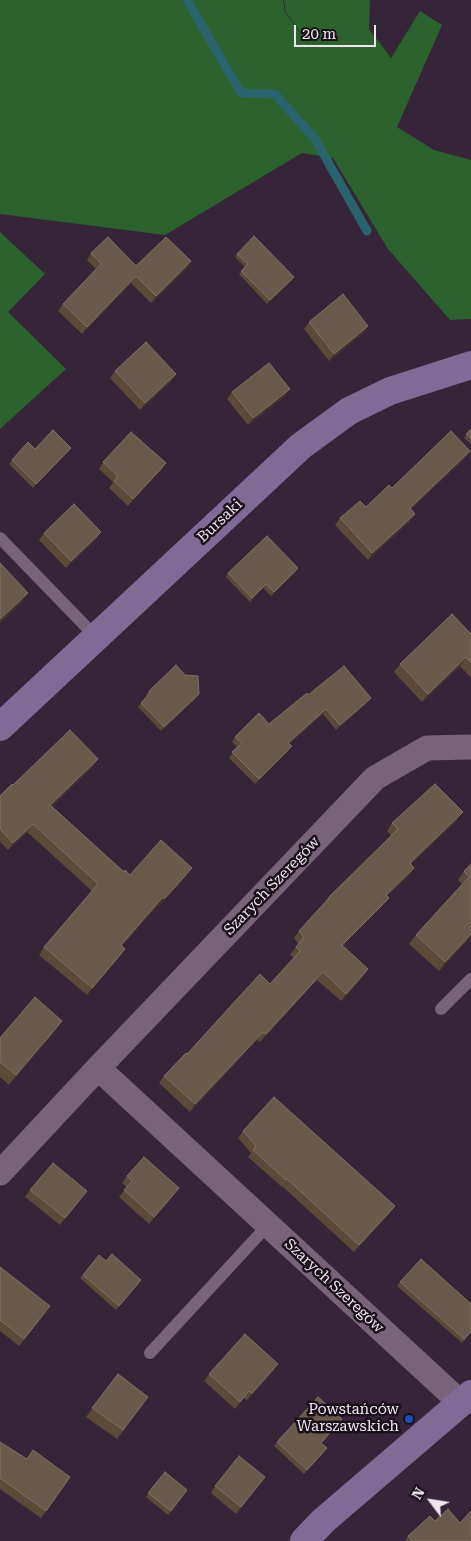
<!DOCTYPE html>
<html>
<head>
<meta charset="utf-8">
<style>
	body { margin:0 }
	#map { position:relative; width:471px; height:1541px; overflow:hidden; background:#362538; font-family:"Roboto Serif",serif }
	canvas { display:block }
	.north { position:absolute; left:406px; top:1476px; width:50px; height:50px; -webkit-text-stroke:4px #19111a; paint-order:stroke; rotate:301deg; font-size:14px; font-weight:700; line-height:20px; text-align:center; color:#f0e4f0 }
	.north::after { content:''; display:block; margin:auto; width:18px; height:22px; background:#f0e4f0; clip-path:polygon(50% 0,100% 100%,50% 72%,0 100%) }
	.scale { position:absolute; left:294px; top:25px; width:82px; height:22px; box-sizing:border-box; border:2px solid #f0e4f0; border-top:0; padding-left:6px; font-size:15px; line-height:18px; white-space:nowrap; color:#f0e4f0; -webkit-text-stroke:4px #19111a; paint-order:stroke }
</style>
</head>
<body>
<div id="map">
<canvas width="471" height="1541"></canvas>
<div class="north">N</div>
<div class="scale">20 m</div>
</div>
<script>
const c = document.querySelector('canvas').getContext('2d');
c.lineJoin = 'round';
function paint(path, color) { c.fillStyle = color; c.fill(path, 'evenodd'); }
const poly = rows => new Path2D(rows.map(r => 'M' + r).join(''));
function strokePath(path, color, width, dash) { c.strokeStyle = color; c.lineWidth = width; c.lineCap = dash ? 'butt' : 'round'; c.setLineDash(dash || []); c.stroke(path); }
function drawText(font, color, halo, rows, align = 'center') {
  c.font = font + ' "Roboto Serif",serif'; c.lineWidth = 5; c.setLineDash([]); c.textBaseline = 'middle'; c.strokeStyle = halo; c.fillStyle = color; for (const [text, x, y, turn = 0] of rows) {
    c.save(); c.translate(x, y); c.rotate((+turn || 0) * Math.PI / 180); c.textAlign = isNaN(turn) ? turn : align; if (halo) c.strokeText(text, 0, 0); c.fillText(text, 0, 0); c.restore();
  }
}
paint(poly([
	[0,0,283,0,285,12,310,46,286,12,284,0,370,0,369,29,391,58,420,11,442,25,397,127,434,150,471,160,471,319,450,320,388,249,333,158,302,153,165,235,0,214],
	[0,232,45,274,8,312,66,369,0,429]
]), '#2b622e');
strokePath(poly([
	[187,0,241,93,275,94,315,139,367,231]
]), '#29636c', 9);
strokePath(poly([
	[0,538,97,638],
	[441,1009,471,979],
	[150,1353,268,1225]
]), '#786379', 12);
strokePath(poly([
	[98,1068,461,1403],
	[0,1173,98,1068,375,778,427,748,471,747]
]), '#786379', 25);
strokePath(poly([
	[0,727,301,446,349,411,390,391,471,365],
	[304,1541,323,1521,471,1394]
]), '#806a96', 28);
paint(poly([
	[91,253,136,266,187,268,151,303,131,283,82,334,58,311,63,304,96,269,87,260],
	[237,254,294,277,292,280,267,304,239,274,245,267,235,257],
	[309,322,368,326,363,333,329,361,304,329],
	[115,371,176,374,171,381,140,410,110,378],
	[232,392,285,396,248,425,227,399],
	[471,429,471,444,464,438],
	[71,448,68,452,33,488,9,464,12,460,35,449],
	[465,458,411,509,410,521,368,560,335,525,340,518,366,507,392,488],
	[103,462,166,463,161,470,128,506,109,488,113,482,99,469],
	[101,532,96,539,66,568,39,540,44,533],
	[296,572,271,596,263,588,250,602,226,577,228,573],
	[471,634,471,678,460,666,422,702,394,672,400,664],
	[149,691,196,698,161,731,138,707,147,696,146,695],
	[308,695,367,703,336,730,323,714,289,744,288,751,255,784,229,758,237,747,232,742,235,737,269,724],
	[98,759,93,766,52,806,124,872,130,875,186,876,159,906,157,906,122,946,125,949,120,956,87,995,39,955,44,947,92,891,27,832,8,850,0,842,0,796,13,785],
	[457,820,411,864,414,868,409,876,387,896,389,898,383,906,343,946,363,977,341,1001,317,980,260,1042,257,1040,190,1112,159,1083,164,1076,187,1054,270,984,294,958,290,955,298,944,294,938,299,931,323,905,329,897,391,836,387,831,392,823],
	[471,864,470,930,467,941,439,971,409,944,416,935,462,884,458,880,464,871],
	[56,1030,9,1085,0,1077,0,1038],
	[243,1131,390,1213,354,1252,282,1186,282,1187,248,1157,251,1153,238,1138],
	[127,1176,174,1195,149,1224,119,1197,127,1187,122,1183],
	[30,1190,82,1198,60,1225,25,1197],
	[106,1261,141,1280,116,1310,80,1278,83,1275],
	[0,1267,45,1313,19,1346,0,1331],
	[400,1282,471,1304,471,1332,462,1343,397,1286],
	[278,1364,273,1371,247,1400,244,1398,235,1409,204,1381,209,1374],
	[118,1374,148,1397,117,1439,86,1417],
	[339,1423,321,1443,324,1452,304,1474,274,1446,277,1442],
	[0,1442,27,1459,70,1477,41,1518,0,1489],
	[165,1472,187,1490,168,1515,146,1497],
	[265,1477,236,1514,211,1493,215,1486],
	[435,1521,460,1523,471,1541,405,1541,408,1536]
]), '#5a4a37');
paint(poly([
	[191,261,187,268,151,303,156,296],
	[136,276,131,283,82,334,87,327],
	[294,277,292,280,267,304,270,300],
	[368,326,363,333,329,361,334,354],
	[176,374,171,381,140,410,145,403],
	[290,389,285,396,248,425,253,418],
	[71,448,68,452,33,488,36,484],
	[470,451,465,458,405,515,410,508],
	[166,463,161,470,128,506,133,499],
	[415,514,410,521,368,560,372,553],
	[101,532,96,539,66,568,71,561],
	[298,568,296,572,271,596,274,592],
	[266,584,263,588,250,602,252,598],
	[28,593,20,604,0,623,0,619],
	[466,657,460,666,422,702,428,694],
	[199,694,196,698,161,731,164,727],
	[371,698,367,703,336,730,340,725],
	[326,709,323,714,285,748,288,743],
	[292,746,288,751,255,784,259,779],
	[98,759,93,766,45,812,50,805],
	[463,812,457,820,404,871,410,863],
	[33,824,27,832,8,850,13,843],
	[192,868,186,876,159,906,157,906,116,953,121,945,162,898],
	[414,868,409,876,380,903,386,895],
	[389,898,383,906,336,953,342,945],
	[471,934,467,941,439,971,445,962],
	[125,949,120,956,87,995,92,988],
	[368,969,363,977,341,1001,346,994],
	[323,972,317,980,260,1042,266,1034],
	[62,1021,56,1030,9,1085,16,1075],
	[263,1032,257,1040,190,1112,195,1104],
	[179,1188,174,1195,149,1224,154,1217],
	[87,1191,82,1198,60,1225,65,1218],
	[395,1206,390,1213,354,1252,359,1245],
	[278,1364,273,1371,247,1400,252,1393],
	[249,1391,244,1398,235,1409,240,1402],
	[265,1477,260,1484,236,1514,241,1507]
]), '#45342f');
const building = poly([
	[254,236,294,277,270,300,241,271,248,264,237,254,254,236],
	[108,237,136,266,166,237,191,261,156,296,136,276,87,327,63,304,101,264,91,253,108,237],
	[343,294,368,326,334,354,309,322,343,294],
	[146,342,176,374,145,403,115,371,146,342],
	[269,363,290,389,253,418,232,392,269,363],
	[471,429,471,438,466,434,471,429],
	[53,430,71,448,36,484,12,460,28,442,35,449,53,430],
	[451,431,470,451,410,508,415,514,372,553,340,518,360,501,366,507,389,485,392,488,451,431],
	[131,432,166,463,133,499,114,481,118,476,103,462,131,432],
	[74,504,101,532,71,561,44,533,74,504],
	[267,536,298,568,274,592,266,584,252,598,228,573,267,536],
	[0,563,28,593,0,619,0,563],
	[452,614,471,634,471,663,466,657,428,694,400,664,452,614],
	[176,665,185,675,198,676,199,694,164,727,141,703,150,693,149,691,176,665],
	[344,666,371,698,340,725,326,709,288,743,292,746,259,779,232,752,242,743,235,737,259,713,269,724,307,693,308,695,344,666],
	[70,730,98,759,50,805,124,872,125,870,130,875,161,840,192,868,165,898,162,898,121,945,125,949,92,988,44,947,98,884,33,824,13,843,0,829,0,796,12,784,13,785,70,730],
	[435,784,463,812,410,863,414,868,386,895,389,898,342,945,368,969,346,994,323,972,266,1034,263,1032,195,1104,164,1076,186,1053,187,1054,260,974,270,984,300,951,296,947,304,937,299,931,329,898,329,897,398,829,392,823,435,784],
	[471,864,471,926,469,928,471,930,471,934,445,962,416,935,469,877,464,871,471,864],
	[35,997,62,1021,16,1075,0,1062,0,1038,35,997],
	[274,1097,395,1206,359,1245,287,1179,286,1180,253,1150,256,1146,243,1131,274,1097],
	[144,1157,179,1188,154,1217,124,1190,132,1181,127,1176,144,1157],
	[53,1163,87,1191,65,1218,30,1190,53,1163],
	[112,1254,141,1280,119,1306,83,1275,99,1255,106,1261,112,1254],
	[421,1259,471,1304,471,1332,464,1339,400,1282,421,1259],
	[0,1267,50,1306,24,1339,0,1320,0,1267],
	[245,1334,278,1364,252,1393,249,1391,240,1402,209,1374,245,1334],
	[118,1374,148,1397,123,1430,92,1408,118,1374],
	[318,1397,342,1419,321,1443,327,1448,307,1470,277,1442,318,1397],
	[0,1442,27,1459,33,1450,70,1477,46,1511,0,1478,0,1442],
	[239,1456,265,1477,241,1507,215,1486,239,1456],
	[165,1472,187,1490,171,1511,148,1493,165,1472],
	[448,1509,460,1523,471,1511,471,1541,412,1541,408,1536,430,1516,435,1521,448,1509]
]);
paint(building, '#6a5a4b');
strokePath(building, '#7f7065', 1);
for (const [x, y, r, color] of [
	[409,1419,5,"#1a4fb4"]
]) { const dot = new Path2D(); dot.arc(x, y, r, 0, 2 * Math.PI); c.fillStyle = color; c.fill(dot); strokePath(dot, '#19111a', 2); }
drawText('15px', '#f0e4f0', '#19111a', [
	["Bursaki",220,521,-43],
	["Szarych Szeregów",272,886,-46],
	["Szarych Szeregów",334,1286,43]
]);
drawText('15px', '#f0e4f0', '#19111a', [
	["Powstańców",399,1410],
	["Warszawskich",399,1427]
], 'right');
</script>
</body>
</html>
